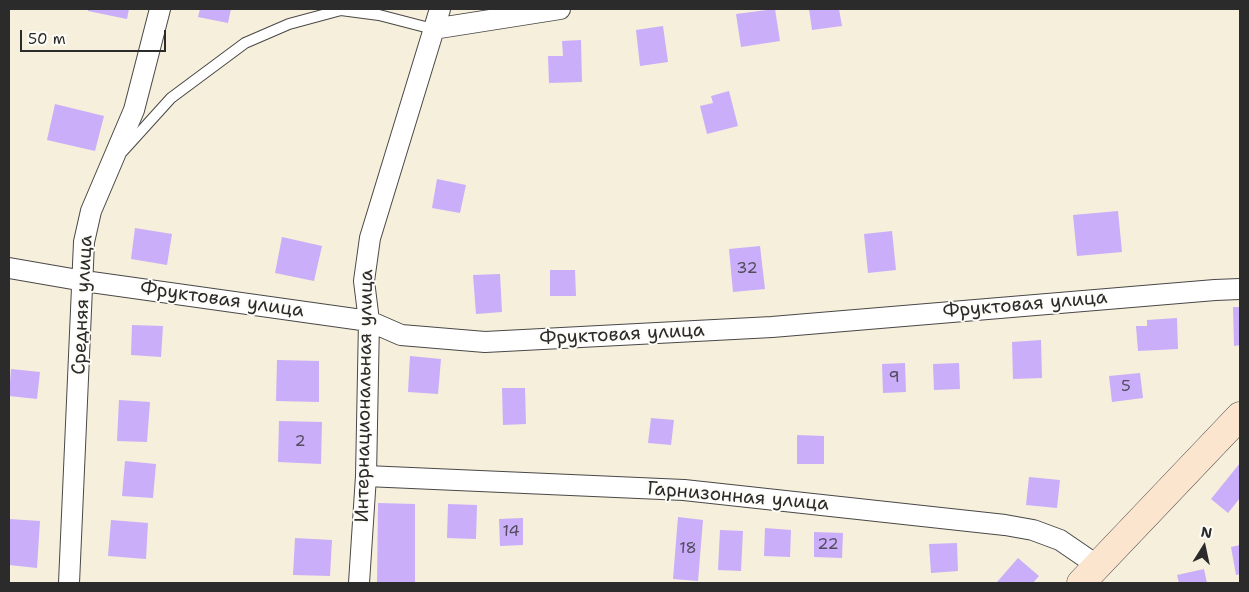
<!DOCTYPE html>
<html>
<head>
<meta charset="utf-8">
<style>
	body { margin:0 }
	#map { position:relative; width:1249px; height:592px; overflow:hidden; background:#f6efdc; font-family:"Shantell Sans",sans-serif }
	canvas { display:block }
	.frame { position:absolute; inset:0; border:10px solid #2b2b2b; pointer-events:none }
	.north { position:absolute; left:1179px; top:522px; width:50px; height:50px; -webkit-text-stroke:4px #fdfcf7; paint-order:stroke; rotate:10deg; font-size:14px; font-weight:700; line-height:20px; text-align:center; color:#2b2b2b }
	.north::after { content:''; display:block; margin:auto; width:18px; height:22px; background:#2b2b2b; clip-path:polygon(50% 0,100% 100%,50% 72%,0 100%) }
	.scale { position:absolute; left:20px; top:30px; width:146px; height:22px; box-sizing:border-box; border:2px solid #2b2b2b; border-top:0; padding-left:6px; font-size:15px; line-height:18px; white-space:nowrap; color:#2b2b2b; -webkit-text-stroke:4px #fdfcf7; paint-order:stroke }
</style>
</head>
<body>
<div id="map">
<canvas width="1249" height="592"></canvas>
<div class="frame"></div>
<div class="north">N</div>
<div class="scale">50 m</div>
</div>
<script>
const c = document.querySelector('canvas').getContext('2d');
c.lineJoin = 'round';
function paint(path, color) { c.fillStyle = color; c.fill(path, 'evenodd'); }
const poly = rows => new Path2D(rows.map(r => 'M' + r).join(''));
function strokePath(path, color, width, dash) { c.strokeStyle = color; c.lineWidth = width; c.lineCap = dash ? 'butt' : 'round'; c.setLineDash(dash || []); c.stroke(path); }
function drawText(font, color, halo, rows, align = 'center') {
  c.font = font + ' "Shantell Sans",sans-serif'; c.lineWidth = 4; c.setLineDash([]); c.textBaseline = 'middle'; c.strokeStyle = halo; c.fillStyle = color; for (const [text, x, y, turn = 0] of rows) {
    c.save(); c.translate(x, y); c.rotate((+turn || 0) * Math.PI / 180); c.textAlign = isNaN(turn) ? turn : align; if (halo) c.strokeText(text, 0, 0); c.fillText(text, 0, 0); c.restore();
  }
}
paint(poly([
	[88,9,129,9,127,19,88,11],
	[200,9,231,9,228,23,198,17],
	[775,9,780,41,741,47,736,14],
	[809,9,839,9,842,26,812,30],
	[663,26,668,62,640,66,636,30],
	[581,40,582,82,549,83,548,56,563,56,562,41],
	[729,91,738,126,707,134,700,106,713,103,711,96],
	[55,104,104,116,95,151,47,140],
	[437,179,466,185,460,213,432,208],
	[1118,211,1122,252,1077,256,1073,215],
	[135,228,172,234,167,265,131,259],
	[892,231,896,270,868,273,864,234],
	[282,237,322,246,314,281,275,273],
	[760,246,765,289,733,292,729,249],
	[550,270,575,270,576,296,550,296],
	[500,274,502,312,476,314,473,275],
	[1233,307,1240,307,1240,345,1234,346],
	[1177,318,1178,349,1138,351,1136,326,1147,326,1147,320],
	[132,325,163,326,161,357,131,355],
	[1041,340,1042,378,1013,379,1012,342],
	[410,356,441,359,438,394,408,392],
	[277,360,319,361,319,402,276,401],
	[905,363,906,392,883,393,882,364],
	[959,363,960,389,934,390,933,364],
	[11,369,40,372,37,399,9,396],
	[1140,373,1143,398,1112,402,1109,376],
	[502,388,525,388,526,424,503,425],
	[119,400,150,402,147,442,117,441],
	[651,418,674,420,671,445,648,443],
	[279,421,322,422,321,464,278,462],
	[797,435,824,436,824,464,797,464],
	[125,461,156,464,153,498,122,496],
	[1240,463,1240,498,1228,513,1211,499],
	[1029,477,1060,480,1057,508,1026,505],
	[378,503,415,504,415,583,377,583],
	[448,504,477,505,476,539,447,538],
	[678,517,703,520,698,581,673,579],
	[523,518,523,545,500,546,499,519],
	[9,519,40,521,37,568,9,565],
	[111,520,148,523,146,559,108,556],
	[765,528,791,530,790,557,764,556],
	[720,530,743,531,741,571,718,570],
	[814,532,843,533,842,558,814,557],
	[295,538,332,540,330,576,293,575],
	[957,543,958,571,931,573,929,544],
	[1240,545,1240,574,1236,575,1231,547],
	[1018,558,1039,576,1033,583,998,583,997,582],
	[1204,569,1207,583,1179,583,1177,575]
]), '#caaef9');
const service = poly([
	[123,151,171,98,245,43,289,24,341,10,379,15,433,29]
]);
const minor = poly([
	[433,29,560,9],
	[9,268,84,281,369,321,401,335,485,342,772,327,1215,290,1240,289],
	[366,476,684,490,1005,525,1033,530,1060,540,1098,566],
	[69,583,84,242,91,211,134,110,160,9],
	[359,583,366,476,369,321,364,281,370,238,440,9]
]);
const secondary = poly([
	[1081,583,1240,416]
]);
strokePath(service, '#494846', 12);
strokePath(minor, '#494846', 22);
strokePath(secondary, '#494846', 29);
strokePath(service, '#fff', 10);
strokePath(minor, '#fff', 20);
strokePath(secondary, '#fce5cf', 28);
drawText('16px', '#534c5e', null, [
	["32",747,269],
	["9",894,378],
	["5",1126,387],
	["2",300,442],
	["14",511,532],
	["22",828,545],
	["18",688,549]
]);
drawText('19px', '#2b2b2b', '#fdfcf7', [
	["Фруктовая улица",222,300,8],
	["Средняя улица",83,305,-87],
	["Фруктовая улица",1025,305,-5],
	["Фруктовая улица",622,335,-3],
	["Интернациональная улица",365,396,-89],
	["Гарнизонная улица",738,497,5]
]);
</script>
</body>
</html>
